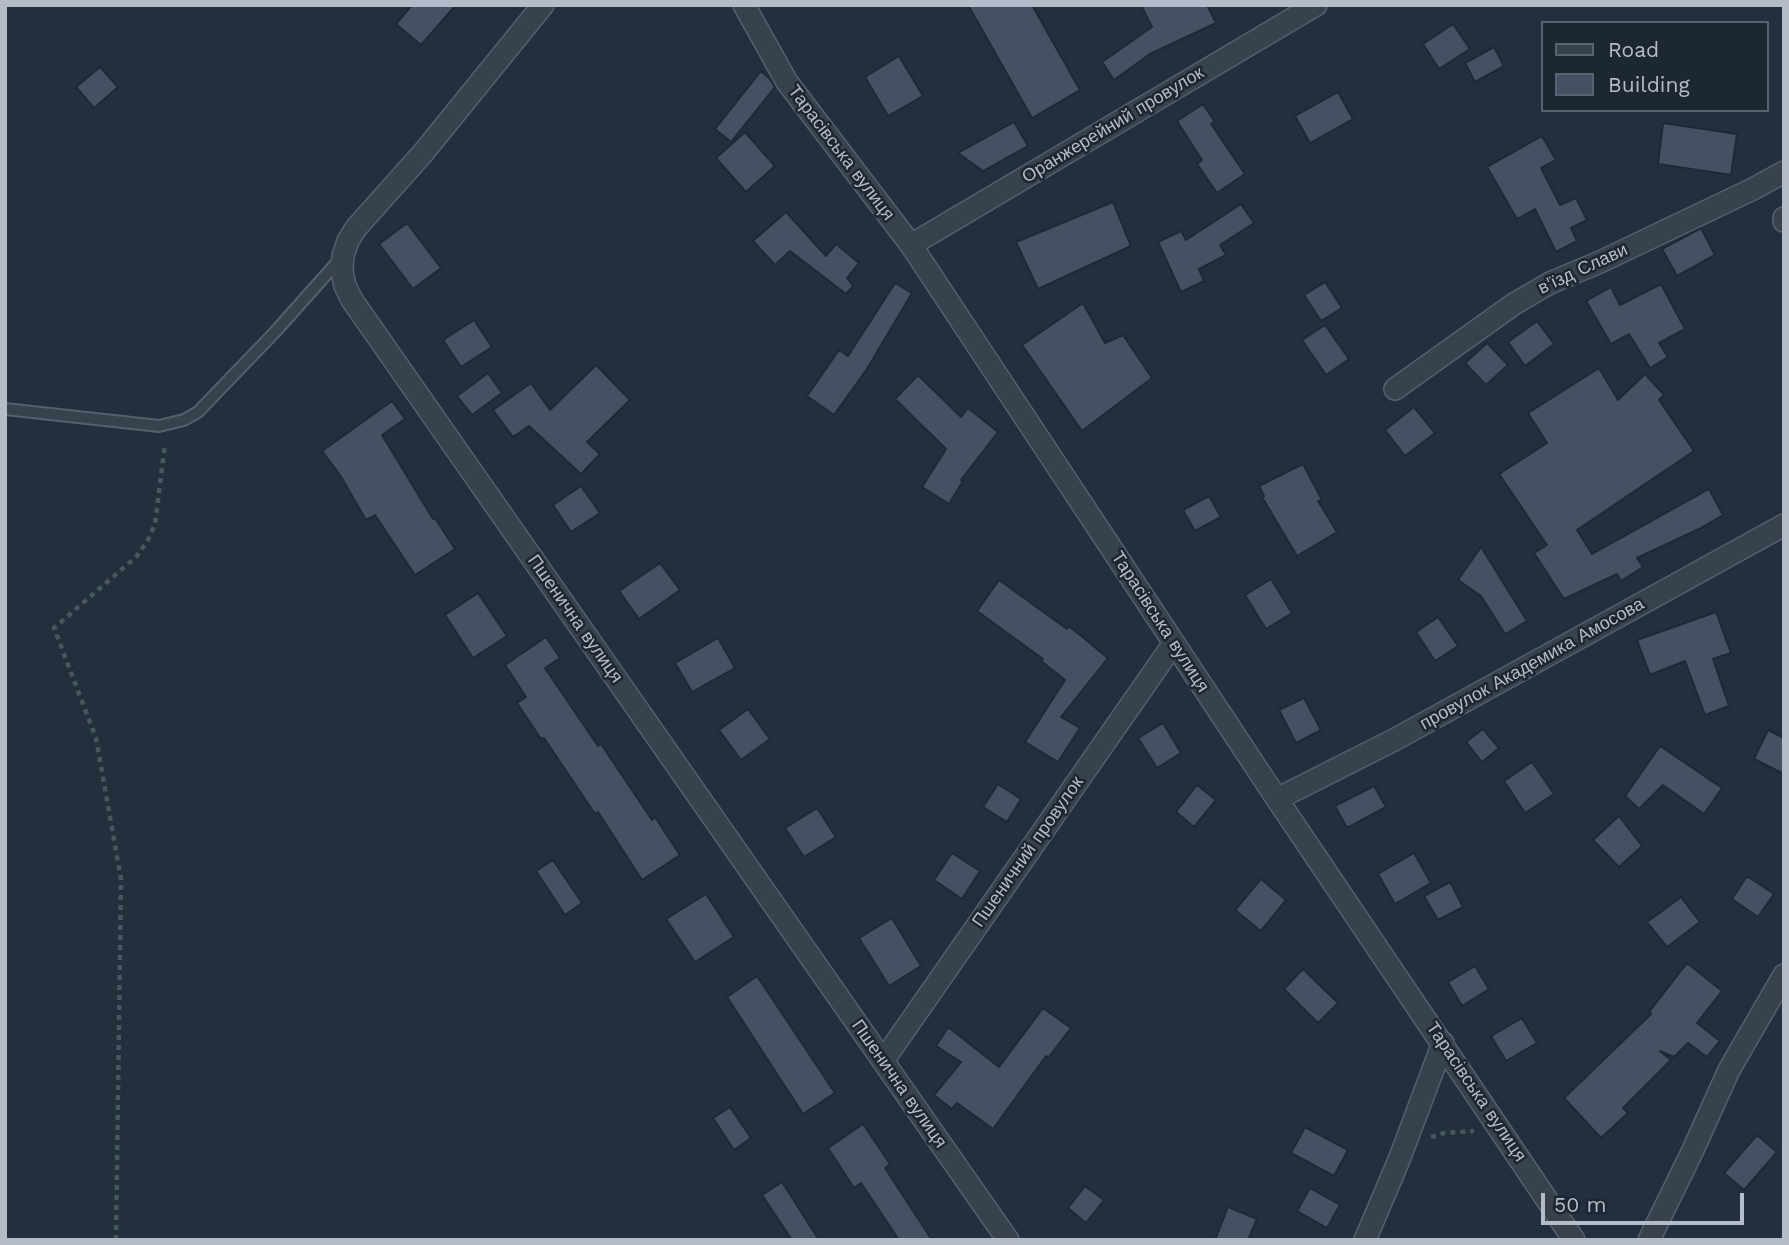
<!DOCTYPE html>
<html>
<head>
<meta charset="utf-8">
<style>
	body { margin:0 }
	#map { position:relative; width:1789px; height:1245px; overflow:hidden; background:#242f3e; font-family:"Work Sans",sans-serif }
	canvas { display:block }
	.frame { position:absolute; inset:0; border:7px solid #b4bcc9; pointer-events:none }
	.legend { position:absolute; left:1541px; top:21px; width:228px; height:91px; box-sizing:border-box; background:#1d2633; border:2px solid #59626f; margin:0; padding:9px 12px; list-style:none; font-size:21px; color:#b4bcc9 }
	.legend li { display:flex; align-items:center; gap:14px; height:35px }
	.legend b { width:35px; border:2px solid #59626f }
	.scale { position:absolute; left:1541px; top:1193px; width:203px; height:32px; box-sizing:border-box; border:4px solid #b4bcc9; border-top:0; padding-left:9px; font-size:21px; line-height:24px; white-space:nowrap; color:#b4bcc9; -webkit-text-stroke:5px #1d2633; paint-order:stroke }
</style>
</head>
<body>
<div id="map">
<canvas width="1789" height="1245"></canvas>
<div class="frame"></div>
<ul class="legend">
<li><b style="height:9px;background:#38414e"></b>Road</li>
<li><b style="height:19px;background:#455162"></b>Building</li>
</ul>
<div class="scale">50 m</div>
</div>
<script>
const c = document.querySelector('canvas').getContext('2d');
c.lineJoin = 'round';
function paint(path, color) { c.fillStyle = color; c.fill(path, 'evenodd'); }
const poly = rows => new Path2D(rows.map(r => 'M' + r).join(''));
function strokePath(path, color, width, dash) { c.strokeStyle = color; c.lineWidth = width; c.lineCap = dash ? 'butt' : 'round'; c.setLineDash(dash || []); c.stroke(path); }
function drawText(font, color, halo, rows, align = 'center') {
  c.font = font + ' "Work Sans",sans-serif'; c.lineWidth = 5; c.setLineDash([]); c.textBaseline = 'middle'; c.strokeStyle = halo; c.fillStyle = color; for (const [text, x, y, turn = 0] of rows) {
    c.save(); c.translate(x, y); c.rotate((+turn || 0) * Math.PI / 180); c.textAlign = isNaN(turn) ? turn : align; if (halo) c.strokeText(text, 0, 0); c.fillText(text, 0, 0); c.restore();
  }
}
const building = poly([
	[412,5,456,5,421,45,396,24,412,5],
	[968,5,1032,5,1080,90,1032,118,968,5],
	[1141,5,1207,5,1216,23,1150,54,1114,80,1102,62,1152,27,1141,5],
	[1453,24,1470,49,1439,69,1423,44,1453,24],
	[1494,47,1504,66,1475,82,1465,63,1494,47],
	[899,56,923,96,888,116,865,77,899,56],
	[100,67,118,87,94,108,76,87,100,67],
	[761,71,770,79,775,87,731,142,715,129,761,71],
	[1338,92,1353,119,1310,143,1295,116,1338,92],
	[1203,104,1215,122,1211,124,1245,174,1217,193,1197,164,1202,160,1177,121,1203,104],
	[1014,122,1028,146,983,171,958,153,1014,122],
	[1663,123,1737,134,1731,175,1658,164,1663,123],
	[745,132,775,166,746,192,716,158,745,132],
	[1542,136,1556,160,1541,168,1560,205,1576,198,1587,220,1571,228,1577,241,1556,252,1535,209,1517,219,1487,167,1542,136],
	[1113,202,1131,246,1038,289,1016,242,1113,202],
	[1241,204,1254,223,1220,245,1226,255,1199,269,1204,281,1181,292,1158,242,1181,231,1186,240,1241,204],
	[786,212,826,256,836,244,859,263,847,278,853,286,846,294,790,251,775,265,753,241,786,212],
	[407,223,441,268,413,289,379,244,407,223],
	[1701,228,1715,255,1677,276,1662,249,1701,228],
	[1325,282,1342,308,1321,321,1304,295,1325,282],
	[895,283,912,293,867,369,834,415,807,396,839,350,848,356,895,283],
	[1661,284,1685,329,1659,343,1668,357,1650,368,1629,334,1611,344,1586,301,1611,287,1620,305,1661,284],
	[1083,303,1105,343,1123,335,1152,378,1082,431,1022,345,1083,303],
	[474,320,492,347,461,367,443,340,474,320],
	[1537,321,1554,344,1525,366,1508,342,1537,321],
	[1325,325,1349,359,1326,375,1302,340,1325,325],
	[1487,343,1508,365,1486,385,1465,363,1487,343],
	[596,365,630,400,587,442,600,454,581,474,529,426,513,437,493,410,531,383,550,410,596,365],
	[1599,368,1618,400,1645,374,1664,395,1659,400,1694,451,1577,530,1592,554,1709,489,1723,515,1699,529,1637,558,1643,567,1621,581,1617,574,1564,599,1534,553,1547,545,1499,474,1547,443,1528,413,1599,368],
	[488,373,502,393,472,415,457,396,488,373],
	[918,375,961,417,968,408,998,432,961,480,963,481,949,504,922,487,946,449,895,399,918,375],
	[392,401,405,419,382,435,433,519,435,518,455,549,415,575,375,515,366,520,340,475,322,451,392,401],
	[1414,407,1435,433,1405,456,1385,430,1414,407],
	[1303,464,1322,500,1318,501,1337,532,1297,556,1262,497,1264,496,1259,486,1303,464],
	[581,486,600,513,571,532,553,505,581,486],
	[1209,496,1221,517,1195,531,1183,510,1209,496],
	[1481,547,1527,621,1505,634,1481,596,1458,580,1481,547],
	[660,563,680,590,639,619,619,591,660,563],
	[1271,579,1292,613,1266,629,1245,595,1271,579],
	[999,580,1067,629,1069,626,1108,658,1061,717,1080,728,1058,762,1025,742,1065,680,1041,661,1043,659,977,611,999,580],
	[478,593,507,636,473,658,445,615,478,593],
	[1716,612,1731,653,1713,659,1729,706,1705,715,1685,661,1650,675,1637,640,1716,612],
	[1438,617,1458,646,1435,661,1416,632,1438,617],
	[546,637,560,658,545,668,598,746,601,744,652,820,655,817,680,855,642,880,598,812,595,814,544,738,541,739,517,703,526,697,505,665,546,637],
	[718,638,735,668,692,692,675,663,718,638],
	[1304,698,1321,730,1296,743,1279,710,1304,698],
	[748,709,770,739,741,760,719,730,748,709],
	[1163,723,1181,753,1157,768,1138,738,1163,723],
	[1483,729,1499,748,1482,762,1466,742,1483,729],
	[1768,730,1784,738,1784,774,1754,759,1768,730],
	[1660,746,1722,788,1704,814,1663,785,1639,809,1625,796,1660,746],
	[1532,762,1554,794,1525,813,1504,781,1532,762],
	[998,784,1021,799,1007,822,983,807,998,784],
	[1197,785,1216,800,1194,827,1176,812,1197,785],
	[1374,786,1386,807,1347,828,1335,806,1374,786],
	[817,808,836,837,804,857,785,828,817,808],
	[1619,816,1642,846,1619,867,1593,840,1619,816],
	[952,853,980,871,962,899,934,880,952,853],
	[1414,853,1431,883,1395,904,1378,874,1414,853],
	[553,860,582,903,565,915,536,871,553,860],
	[1747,876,1774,894,1758,917,1732,899,1747,876],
	[1261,879,1286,900,1261,931,1235,910,1261,879],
	[1450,882,1463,907,1438,920,1424,896,1450,882],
	[706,894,734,937,695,962,666,919,706,894],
	[1681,897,1700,922,1667,947,1647,922,1681,897],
	[892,918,921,966,889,986,859,938,892,918],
	[1687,963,1722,991,1697,1023,1720,1041,1707,1057,1688,1043,1674,1057,1660,1051,1671,1060,1623,1108,1628,1113,1601,1138,1564,1098,1651,1014,1649,1012,1687,963],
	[1475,966,1489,989,1462,1006,1448,982,1475,966],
	[1303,969,1338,1003,1318,1023,1284,989,1303,969],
	[757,976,835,1093,803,1114,727,997,757,976],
	[1043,1008,1071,1028,1048,1058,1046,1056,993,1129,957,1103,952,1109,934,1095,961,1062,936,1046,948,1027,999,1067,1043,1008],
	[1522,1018,1537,1043,1506,1061,1491,1036,1522,1018],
	[730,1107,751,1138,734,1150,713,1118,730,1107],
	[863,1124,890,1164,885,1168,932,1240,899,1240,861,1183,854,1188,828,1148,863,1124],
	[1305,1127,1348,1150,1334,1176,1291,1153,1305,1127],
	[1757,1135,1777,1152,1744,1190,1724,1173,1757,1135],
	[782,1182,819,1240,792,1240,762,1195,782,1182],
	[1085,1186,1104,1200,1086,1223,1068,1208,1085,1186],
	[1310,1188,1340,1205,1327,1228,1297,1211,1310,1188],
	[1228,1207,1257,1219,1248,1240,1215,1240,1228,1207]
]);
paint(building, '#455162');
strokePath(building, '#1f2835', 2);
const service = poly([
	[5,409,159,426,184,420,198,412,275,332,341,258]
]);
const minor = poly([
	[543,5,423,153,356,228,348,241,343,256,342,271,345,286,352,300,1008,1240],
	[744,5,787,82,911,245,1277,799,1574,1240],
	[1784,218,1784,221],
	[911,245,1316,5],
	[1395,389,1514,304,1550,283,1600,262,1753,189,1784,172],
	[1277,799,1394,740,1784,525],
	[883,1061,1174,643],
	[1365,1240,1399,1160,1443,1043],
	[1649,1240,1693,1150,1729,1070,1784,975]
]);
strokePath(service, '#565f6c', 14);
strokePath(minor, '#565f6c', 24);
strokePath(poly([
	[1431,1137,1444,1133,1474,1131],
	[116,1240,121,879,96,738,54,628,136,557,148,540,155,524,165,444]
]), '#44595c', 4.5, [5, 5]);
strokePath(service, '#38414e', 10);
strokePath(minor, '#38414e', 21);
drawText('18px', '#b4bcc9', '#1d2633', [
	["Оранжерейний провулок",1113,125,-31],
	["Тарасівська вулиця",841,153,53],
	["в'їзд Слави",1583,269,-25],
	["Пшенична вулиця",575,619,55],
	["Тарасівська вулиця",1160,622,57],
	["провулок Академика Амосова",1532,664,-29],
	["Пшеничний провулок",1028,852,-55],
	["Пшенична вулиця",899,1084,55],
	["Тарасівська вулиця",1476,1092,56]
]);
</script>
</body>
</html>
